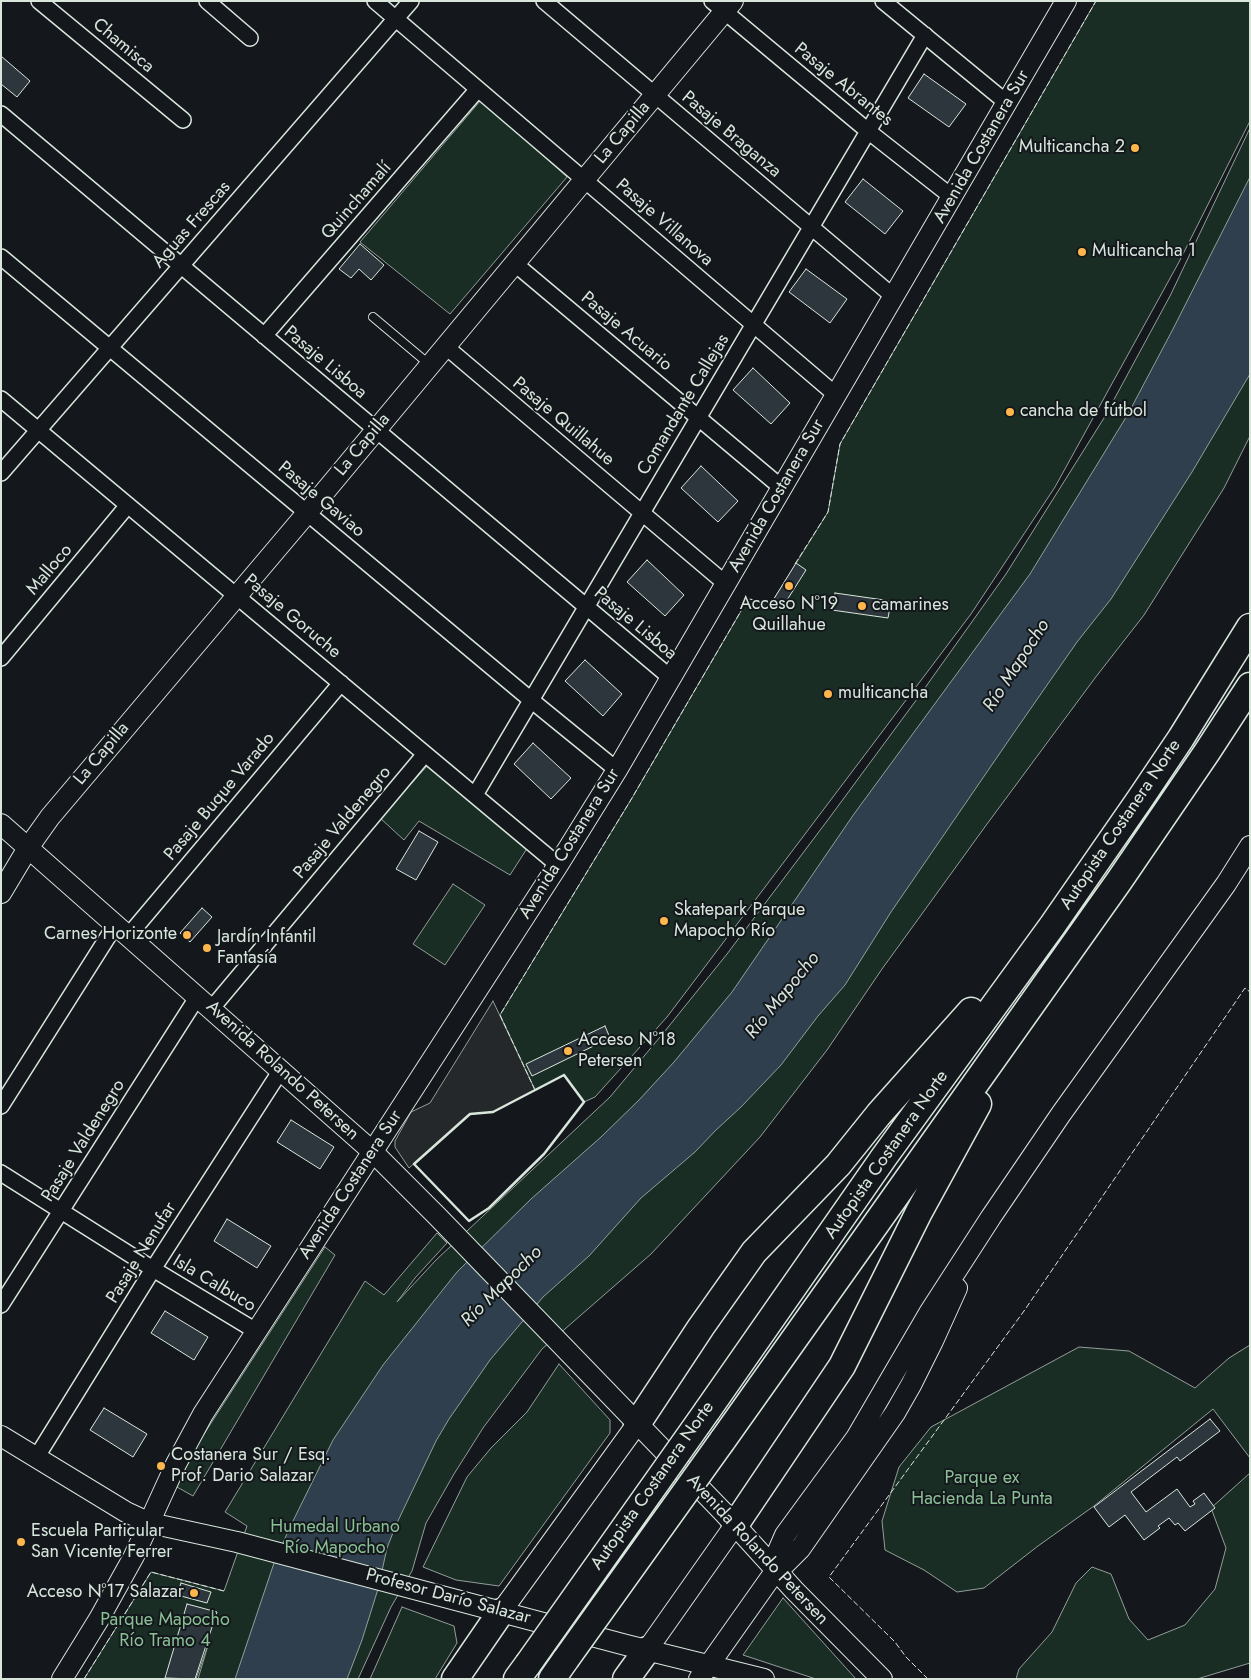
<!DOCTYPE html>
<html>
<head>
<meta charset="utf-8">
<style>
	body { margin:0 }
	#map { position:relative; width:1251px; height:1680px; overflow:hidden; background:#14181c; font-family:Jost,sans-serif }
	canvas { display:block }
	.frame { position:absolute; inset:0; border:2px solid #d8e6dc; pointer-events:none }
</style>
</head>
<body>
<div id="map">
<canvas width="1251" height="1680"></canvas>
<div class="frame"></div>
</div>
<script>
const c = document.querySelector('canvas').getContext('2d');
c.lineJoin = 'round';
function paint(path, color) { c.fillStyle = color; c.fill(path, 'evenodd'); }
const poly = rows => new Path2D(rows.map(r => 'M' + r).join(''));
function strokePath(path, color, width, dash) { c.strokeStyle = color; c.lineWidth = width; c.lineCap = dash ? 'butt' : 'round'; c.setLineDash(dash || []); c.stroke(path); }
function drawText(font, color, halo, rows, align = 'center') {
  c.font = font + ' Jost,sans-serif'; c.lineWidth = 4; c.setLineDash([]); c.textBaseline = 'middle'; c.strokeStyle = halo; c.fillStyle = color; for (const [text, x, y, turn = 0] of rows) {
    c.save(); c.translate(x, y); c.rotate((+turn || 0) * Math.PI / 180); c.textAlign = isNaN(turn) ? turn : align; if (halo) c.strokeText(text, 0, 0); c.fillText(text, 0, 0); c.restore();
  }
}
const green = poly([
	[1096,1,1250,1,1250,121,1179,262,1055,487,971,614,667,1017,595,1097,584,1102,564,1075,535,1090,500,1015,632,798,748,599,772,602,828,512,840,444,1096,1],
	[481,100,567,177,450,314,360,242,481,100],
	[1250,128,1250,436,1224,488,1144,615,1095,678,987,824,882,969,827,1050,760,1137,651,1254,542,1349,483,1428,454,1474,426,1523,412,1571,391,1607,358,1679,198,1679,209,1642,196,1679,84,1679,151,1572,224,1591,247,1526,225,1512,365,1281,384,1295,437,1233,447,1243,415,1278,397,1302,436,1260,610,1097,665,1031,727,954,830,817,917,699,1006,574,1104,418,1170,296,1250,128],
	[428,765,528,847,510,875,419,821,404,840,380,818,428,765],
	[453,884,485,905,445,965,413,944,453,884],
	[325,1247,335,1255,193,1496,177,1487,193,1451,325,1247],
	[1250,1345,1250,1458,1213,1409,1094,1506,1038,1546,984,1588,957,1592,924,1570,885,1550,882,1521,899,1467,931,1427,1079,1347,1129,1351,1195,1388,1229,1358,1250,1345],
	[559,1364,610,1420,610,1433,499,1586,456,1580,423,1567,467,1477,491,1448,527,1412,559,1364],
	[1250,1473,1250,1663,1197,1679,1016,1679,1019,1669,1052,1632,1076,1583,1092,1567,1111,1574,1129,1619,1148,1640,1185,1625,1215,1589,1226,1548,1211,1508,1250,1473],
	[783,1598,856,1679,816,1679,743,1655,783,1598],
	[402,1607,454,1626,457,1643,435,1679,370,1679,402,1607]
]);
paint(green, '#1a2d24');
strokePath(green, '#939e99', 1);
const parking = poly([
	[493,1001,535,1090,493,1112,470,1114,409,1168,395,1147,395,1141,411,1112,430,1103,493,1001]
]);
paint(parking, '#24282b');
strokePath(parking, '#939e99', 1);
const water = poly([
	[1250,177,1250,374,1192,472,1111,599,1077,642,1013,734,891,912,845,985,818,1016,781,1065,741,1107,716,1130,695,1152,641,1198,589,1256,543,1297,490,1360,449,1419,436,1441,396,1525,387,1548,378,1589,362,1640,347,1679,235,1679,274,1563,290,1527,333,1440,383,1365,457,1272,531,1199,601,1137,639,1100,674,1062,732,992,854,814,1030,574,1128,414,1173,329,1250,177]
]);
paint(water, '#2f3f4d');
strokePath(water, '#939e99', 1);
const building = poly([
	[1,56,30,81,17,97,1,84,1,56],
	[924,74,966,104,949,127,908,98,924,74],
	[863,179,903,211,885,234,845,202,863,179],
	[360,244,384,265,371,280,359,269,351,278,339,269,360,244],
	[806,269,847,299,830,323,789,292,806,269],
	[753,368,790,403,771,424,733,390,753,368],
	[701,466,738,501,718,522,681,488,701,466],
	[647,560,684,595,665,616,627,582,647,560],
	[796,563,806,570,782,608,772,602,796,563],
	[835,593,891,601,888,618,832,610,835,593],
	[585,660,622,694,603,716,565,681,585,660],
	[533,743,571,778,551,799,514,764,533,743],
	[419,831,438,842,416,880,396,869,419,831],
	[202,908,212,917,190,942,180,933,202,908],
	[605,1026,610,1038,532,1076,526,1064,605,1026],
	[291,1120,334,1147,320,1169,277,1142,291,1120],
	[227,1219,271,1246,257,1268,214,1241,227,1219],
	[165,1311,208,1337,194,1360,151,1333,165,1311],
	[104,1408,147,1434,133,1457,90,1430,104,1408],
	[1210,1419,1220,1431,1180,1461,1177,1457,1131,1492,1146,1512,1177,1489,1190,1507,1195,1504,1193,1501,1204,1493,1215,1508,1185,1531,1178,1523,1175,1525,1169,1518,1158,1526,1160,1528,1144,1540,1125,1515,1109,1527,1094,1507,1210,1419],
	[181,1583,211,1592,207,1603,177,1595,181,1583],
	[187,1604,217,1612,195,1679,165,1678,187,1604]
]);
paint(building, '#2c363c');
strokePath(building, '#d8e6dc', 1);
const lane = poly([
	[373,317,430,365]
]);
const street = poly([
	[39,1,183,120],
	[207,1,250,38],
	[375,1,836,395],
	[544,1,894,297],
	[712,1,868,131,952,197],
	[883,1,1007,103],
	[1,114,671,678],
	[1,257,531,700,617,770],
	[514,263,782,488],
	[264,336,478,89],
	[445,346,726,584],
	[1,399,558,865],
	[1,473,411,1],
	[1,658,128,505],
	[475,795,925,35],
	[129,935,341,683],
	[212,1008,425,754],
	[1,1106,116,924],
	[1,1173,153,1269,256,1331],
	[1,1305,198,996],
	[36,1458,153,1269,281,1070]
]);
const secondary = poly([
	[1,824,373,1152,438,1217,724,1513,794,1590,882,1679],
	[1,893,28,848,50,817,307,513,733,1],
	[1,1436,126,1512,150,1523,237,1542,626,1645,764,1679],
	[776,1570,778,1551,785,1535,856,1438,929,1313,991,1217,1061,1114,1226,884,1250,846],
	[501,1612,637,1424],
	[647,1650,735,1525],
	[62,1679,99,1619,134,1556,176,1464,203,1414,558,865,617,770,1066,1],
	[699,1679,776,1570,785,1564,800,1549,895,1413,911,1385,933,1341,957,1288]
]);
const highway = poly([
	[707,1411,884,1157,1052,926,1140,799,1181,738,1250,627],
	[637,1424,701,1327,754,1252,838,1165,879,1114,971,1011],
	[722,1441,1119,881,1207,752,1250,686],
	[735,1525,842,1366,919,1212,978,1104],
	[455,1679,501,1612],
	[517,1679,528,1664],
	[552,1679,566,1659],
	[626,1679,647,1650]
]);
strokePath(lane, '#d8e6dc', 10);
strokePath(street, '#d8e6dc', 18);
strokePath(secondary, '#d8e6dc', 22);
strokePath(highway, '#d8e6dc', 29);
strokePath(lane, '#14181c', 8);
strokePath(street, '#14181c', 15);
strokePath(secondary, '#14181c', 20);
strokePath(highway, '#14181c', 26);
const highwayBridge = poly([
	[566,1659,722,1441],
	[528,1664,707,1411]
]);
strokePath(highwayBridge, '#d8e6dc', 29, []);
strokePath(highwayBridge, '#14181c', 26);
strokePath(poly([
	[795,564,828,512,840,444,1096,1],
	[535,1090,500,1015,632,798,748,599,772,602,773,600],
	[84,1679,151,1572,224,1591],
	[928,1679,906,1657,895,1642,829,1577,1024,1311,1245,988,1250,992],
	[1248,1679,1250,1677]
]), '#d8e6dc', 1, [6, 2.5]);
strokePath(poly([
	[564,1075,584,1102,544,1154,489,1208,469,1221,414,1164,470,1114,493,1112,564,1075]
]), '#d8e6dc', 2.5);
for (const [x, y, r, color] of [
	[1135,148,5,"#ffb74d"],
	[1082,252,5,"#ffb74d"],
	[1010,412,5,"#ffb74d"],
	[789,586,5,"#ffb74d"],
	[862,606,5,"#ffb74d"],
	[828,694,5,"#ffb74d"],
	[664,921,5,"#ffb74d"],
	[187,935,5,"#ffb74d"],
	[207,948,5,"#ffb74d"],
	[568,1051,5,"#ffb74d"],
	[161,1466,5,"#ffb74d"],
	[21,1542,5,"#ffb74d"],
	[194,1593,5,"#ffb74d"]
]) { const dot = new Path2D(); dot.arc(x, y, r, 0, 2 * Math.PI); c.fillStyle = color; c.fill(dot); strokePath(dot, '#14181c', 2); }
drawText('18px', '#d8e6dc', '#14181c', [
	["Chamisca",123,46,40],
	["Pasaje Abrantes",843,85,39],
	["La Capilla",623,133,-50],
	["Pasaje Braganza",731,135,40],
	["Avenida Costanera Sur",982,147,-60],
	["Quinchamalí",357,201,-49],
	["Pasaje Villanova",664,223,41],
	["Aguas Frescas",192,225,-49],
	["Pasaje Acuario",626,332,40],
	["Pasaje Lisboa",325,363,40],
	["Comandante Callejas",684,405,-59],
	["Pasaje Quillahue",563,422,40],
	["La Capilla",363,445,-50],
	["Avenida Costanera Sur",777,496,-60],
	["Pasaje Gaviao",321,500,40],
	["Malloco",50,570,-50],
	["Pasaje Goruche",292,617,40],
	["Pasaje Lisboa",635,624,40],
	["La Capilla",102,754,-50],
	["Pasaje Buque Varado",220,797,-50],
	["Pasaje Valdenegro",343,823,-50],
	["Autopista Costanera Norte",1121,825,-56],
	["Avenida Costanera Sur",570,844,-58],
	["Avenida Rolando Petersen",282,1071,42],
	["Pasaje Valdenegro",84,1141,-58],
	["Autopista Costanera Norte",887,1155,-55],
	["Avenida Costanera Sur",351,1185,-57],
	["Pasaje Nenufar",142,1253,-58],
	["Isla Calbuco",214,1284,31],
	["Autopista Costanera Norte",653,1486,-55],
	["Avenida Rolando Petersen",757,1550,47],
	["Profesor Darío Salazar",448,1597,15]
]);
drawText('18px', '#d8e6dc', '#14181c', [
	["Multicancha 2",1125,148,"right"],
	["Multicancha 1",1092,252],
	["cancha de fútbol",1020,412],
	["Acceso N°19",789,605,"center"],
	["Quillahue",789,626,"center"],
	["camarines",872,606],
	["multicancha",838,694],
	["Skatepark Parque",674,911],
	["Mapocho Río",674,932],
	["Carnes Horizonte",177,935,"right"],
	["Jardín Infantil",217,938],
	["Fantasía",217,959],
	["Acceso N°18",578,1041],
	["Petersen",578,1062],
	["Costanera Sur / Esq.",171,1456],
	["Prof. Dario Salazar",171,1477],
	["Escuela Particular",31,1532],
	["San Vicente Ferrer",31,1553],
	["Acceso N°17 Salazar",184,1593,"right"]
], 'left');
drawText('18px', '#8ac095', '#14181c', [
	["Parque ex",982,1479],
	["Hacienda La Punta",982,1500],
	["Humedal Urbano",335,1528],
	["Río Mapocho",335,1549],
	["Parque Mapocho",165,1621],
	["Río Tramo 4",165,1642]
]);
drawText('italic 19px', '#d8e6dc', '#14181c', [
	["Río Mapocho",1017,666,-57],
	["Río Mapocho",783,996,-51],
	["Río Mapocho",502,1287,-45]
]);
</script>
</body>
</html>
